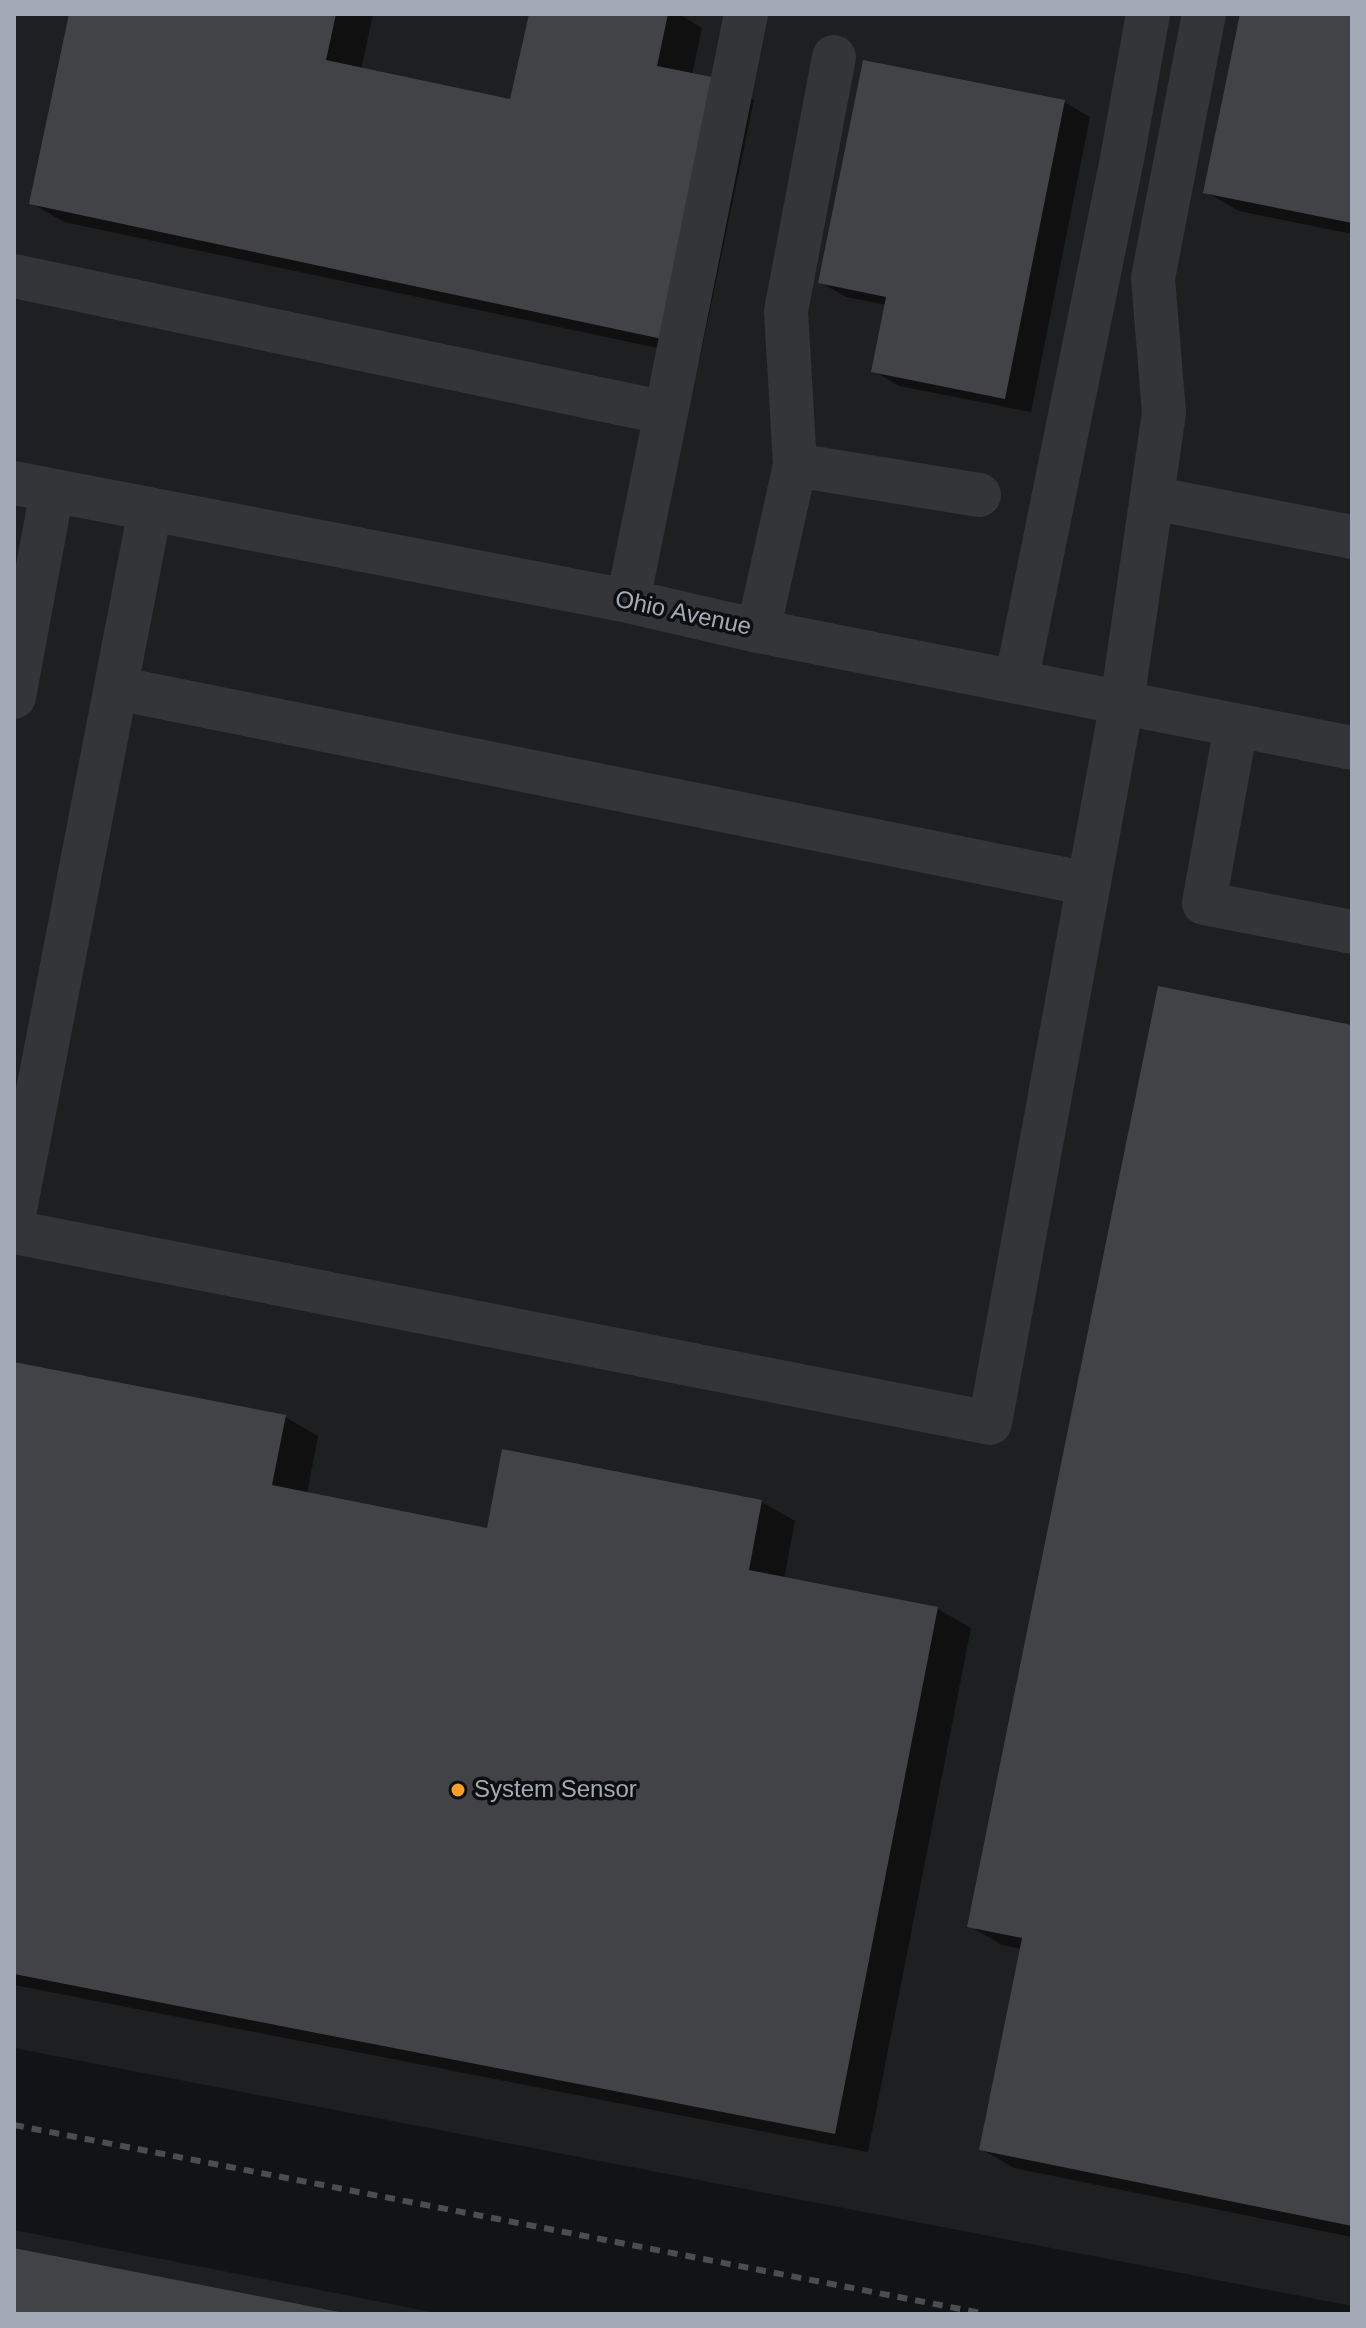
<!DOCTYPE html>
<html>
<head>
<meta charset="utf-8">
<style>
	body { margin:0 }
	#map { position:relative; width:1366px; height:2328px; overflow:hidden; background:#121314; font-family:Arial,sans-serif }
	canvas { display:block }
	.frame { position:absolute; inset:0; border:16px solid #a3aab5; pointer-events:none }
</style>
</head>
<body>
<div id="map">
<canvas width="1366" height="2328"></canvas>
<div class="frame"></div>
</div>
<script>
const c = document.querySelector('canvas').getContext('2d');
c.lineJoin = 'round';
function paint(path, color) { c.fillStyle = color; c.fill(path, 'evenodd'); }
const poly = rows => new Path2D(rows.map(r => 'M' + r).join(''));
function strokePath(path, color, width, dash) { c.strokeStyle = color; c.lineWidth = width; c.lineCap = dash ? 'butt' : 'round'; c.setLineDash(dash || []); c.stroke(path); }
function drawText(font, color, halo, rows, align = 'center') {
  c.font = font + ' Arial,sans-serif'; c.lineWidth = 7; c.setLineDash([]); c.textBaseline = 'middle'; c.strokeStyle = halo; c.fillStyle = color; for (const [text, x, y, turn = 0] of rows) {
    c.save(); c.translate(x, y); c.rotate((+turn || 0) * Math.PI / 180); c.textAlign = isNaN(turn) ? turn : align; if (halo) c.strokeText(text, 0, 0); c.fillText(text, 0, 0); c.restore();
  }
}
paint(poly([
	[14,14,1352,14,1352,2306,14,2048],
	[14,2230,442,2314,14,2314]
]), '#1e1f21');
paint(poly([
	[71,14,373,14,361,70,512,102,531,14,679,14,702,28,692,75,721,81,754,100,700,357,64,222,31,203],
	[1242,14,1352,14,1352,234,1239,211,1206,192],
	[1064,102,1090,117,1031,412,899,386,874,371,887,305,846,297,820,282],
	[1352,1027,1352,2237,1014,2168,981,2149,1022,1949,1002,1945,969,1926],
	[14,1364,285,1417,318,1436,307,1494,489,1530,762,1502,795,1521,784,1579,938,1609,971,1628,868,2152,14,1985]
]), '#0007');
paint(poly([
	[69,14,336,14,326,60,510,99,529,14,668,14,657,66,722,79,667,340,29,204],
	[1240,14,1352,14,1352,223,1203,193],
	[863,60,1065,100,1005,399,871,372,886,297,818,283],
	[1158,986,1352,1025,1352,2226,979,2150,1022,1938,967,1927],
	[14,1362,286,1415,272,1485,487,1528,502,1449,762,1500,749,1570,938,1607,835,2134,14,1974],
	[14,2248,344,2313,344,2314,14,2314]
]), '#414347');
strokePath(poly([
	[14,276,666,413,628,601],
	[666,413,746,14],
	[795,465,979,495],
	[14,483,628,601,758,631,1352,748],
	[1152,498,1352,537],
	[758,631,795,465,786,311,834,57],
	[1016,682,1122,159,1148,14],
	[116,688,1089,884],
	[14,697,52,491],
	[1236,726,1204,903,1352,932],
	[14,1215,150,510],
	[14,1232,990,1423,1122,702,1164,413,1153,278,1204,14]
]), '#333539', 44);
strokePath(poly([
	[14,2125,986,2314]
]), '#4a4d52', 6, [10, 8]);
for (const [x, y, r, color] of [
	[458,1790,8,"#fa9e25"]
]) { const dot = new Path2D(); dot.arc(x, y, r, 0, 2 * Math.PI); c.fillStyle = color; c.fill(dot); strokePath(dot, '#0d0e0f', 3); }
drawText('24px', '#a3aab5', '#0d0e0f', [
	["Ohio Avenue",683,614,12]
]);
drawText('24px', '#a3aab5', '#0d0e0f', [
	["System Sensor",474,1790]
], 'left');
</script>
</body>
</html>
